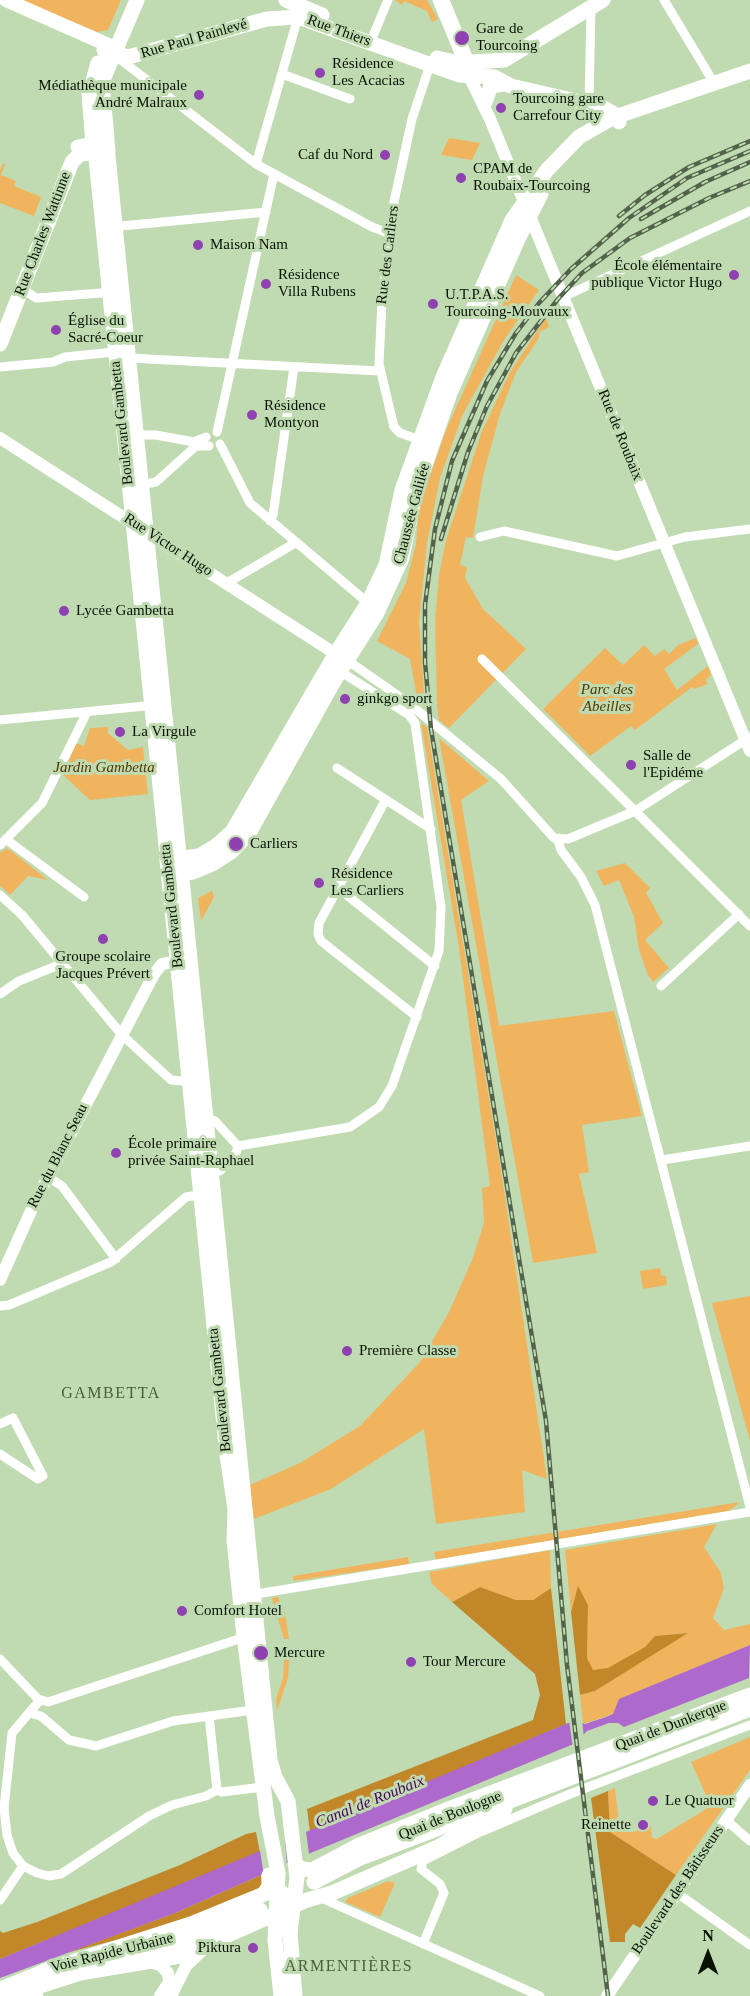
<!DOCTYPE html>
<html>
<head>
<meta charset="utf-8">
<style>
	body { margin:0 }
	#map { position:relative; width:750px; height:1996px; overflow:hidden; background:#c0dbb1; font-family:Georgia,serif }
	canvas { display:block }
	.north { position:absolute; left:678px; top:1924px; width:60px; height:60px; -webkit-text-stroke:4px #c0dbb1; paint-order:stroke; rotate:0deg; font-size:16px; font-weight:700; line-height:24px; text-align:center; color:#081104 }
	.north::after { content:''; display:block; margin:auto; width:21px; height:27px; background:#081104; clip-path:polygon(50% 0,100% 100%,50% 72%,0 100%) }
</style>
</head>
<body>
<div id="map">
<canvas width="750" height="1996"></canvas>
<div class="north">N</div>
</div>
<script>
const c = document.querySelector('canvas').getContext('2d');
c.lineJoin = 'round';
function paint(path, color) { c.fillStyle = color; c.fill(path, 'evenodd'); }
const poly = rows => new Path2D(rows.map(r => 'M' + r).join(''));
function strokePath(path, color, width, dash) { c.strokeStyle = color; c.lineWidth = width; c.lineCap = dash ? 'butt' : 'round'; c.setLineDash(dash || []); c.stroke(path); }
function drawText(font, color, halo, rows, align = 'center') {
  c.font = font + ' Georgia,serif'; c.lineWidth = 6; c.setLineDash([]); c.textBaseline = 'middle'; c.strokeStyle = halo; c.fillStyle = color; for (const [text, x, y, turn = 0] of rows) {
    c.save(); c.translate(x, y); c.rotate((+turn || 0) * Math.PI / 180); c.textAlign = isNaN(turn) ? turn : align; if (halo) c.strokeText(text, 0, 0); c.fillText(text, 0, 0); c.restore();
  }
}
paint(poly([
	[19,0,121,0,108,30,97,32],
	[395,0,427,0,438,19,432,22,427,11,404,1,402,5],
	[449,138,480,143,472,160,441,155],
	[3,163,5,164,1,175,16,181,14,186,41,197,34,216,0,203,0,170],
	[516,275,539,290,504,340,463,414,440,478,427,543,419,622,425,707,418,703,410,659,377,641,406,583,416,544,419,507,446,430],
	[546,318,549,327,539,332,539,338,516,372,500,414,483,476,473,538,466,537,460,565,467,567,465,578,483,609,526,649,449,728,439,720,437,705,435,621,439,575,446,540,482,431,510,372],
	[696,638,698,644,664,669,677,690,708,666,711,675,706,680,708,684,694,689,692,687,635,730,631,726,590,756,543,709,605,648,623,665,644,645,655,656,664,649,669,654,678,645],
	[421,723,427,727,500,1164,547,1479,522,1470,525,1512,436,1524,424,1429,331,1489,254,1519,250,1485,300,1463,360,1426,420,1362,449,1312,472,1260,484,1223,482,1188,490,1186,459,948],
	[108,727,108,733,128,750,143,747,148,794,90,800,64,776,75,743,84,746,90,728],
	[439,738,489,781,461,800,499,1026,614,1011,642,1116,582,1125,589,1172,579,1174,597,1253,533,1263],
	[5,849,10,850,48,880,28,876,10,895,0,886,0,853],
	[625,863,650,888,646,893,663,923,645,940,669,968,653,982,648,975,639,950,634,917,619,880,604,886,596,871],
	[212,891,214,897,201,921,198,898],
	[660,1268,661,1275,666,1276,667,1285,643,1289,640,1271],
	[750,1296,750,1441,712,1303],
	[740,1502,729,1511,436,1560,434,1552],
	[717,1524,704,1547,721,1573,724,1588,713,1618,724,1630,750,1624,750,1645,620,1699,613,1714,583,1724,580,1695,595,1691,686,1633,655,1636,645,1647,608,1669,592,1670,587,1658,588,1605,578,1587,571,1612,565,1550],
	[550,1550,551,1588,533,1600,516,1600,480,1587,452,1602,432,1584,429,1572],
	[408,1557,409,1564,294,1581,293,1576],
	[278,1597,285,1614,289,1639,284,1639,272,1598],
	[290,1645,288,1678,277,1711,276,1699,283,1678,285,1646],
	[750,1737,750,1770,676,1875,610,1832,608,1791,615,1788,620,1832,633,1832,651,1826,652,1838,657,1839,711,1806,691,1762],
	[388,1881,395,1883,380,1917,345,1902,348,1898]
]), '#f0b45e');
paint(poly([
	[578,1586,588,1605,587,1658,593,1670,608,1668,645,1647,655,1636,688,1633,595,1691,580,1695,571,1612],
	[480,1587,516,1600,533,1600,551,1588,566,1724,310,1832,307,1809,533,1720,540,1695,535,1674,452,1602],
	[608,1791,610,1832,676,1875,640,1928,633,1924,625,1934,625,1942,610,1942,591,1798],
	[256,1832,260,1853,0,1959,0,1931,3,1933,37,1922,180,1865,246,1834],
	[261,1875,262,1885,256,1891,178,1924,66,1953,175,1913]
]), '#c18729');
paint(poly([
	[750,1645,749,1678,624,1727,618,1723,609,1723,587,1731,576,1743,313,1852,175,1913,0,1978,0,1959,573,1721,585,1724,606,1717,613,1714,619,1699]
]), '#ad69cc');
paint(poly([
	[573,1718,582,1721,584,1737,573,1748,569,1720],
	[306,1831,309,1854,297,1862,288,1838],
	[285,1840,287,1866,264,1877,260,1850]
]), '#c0dbb1');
strokePath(poly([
	[437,0,463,63],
	[445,0,470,62],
	[664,0,714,83],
	[373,36,388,0],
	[117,57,256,164,372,227,391,234],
	[282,74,350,99],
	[589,104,591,7],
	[256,164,298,17],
	[111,227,266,212],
	[20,287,36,298,114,292],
	[563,297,750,211],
	[0,367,53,362,65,357,114,352,129,358,379,371],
	[217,432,274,174],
	[136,435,156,435,194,442,206,437],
	[420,440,400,433,394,427,379,364,382,301,394,202,412,119,431,62],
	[220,444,250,503,368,603],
	[141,485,156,482,196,446,209,446],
	[270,521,273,515,294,367],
	[480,537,504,531,617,556,685,537,750,529],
	[227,583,295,543],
	[482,659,635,811,750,737],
	[347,660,407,702,501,779,554,838,568,839,635,811,750,926],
	[0,720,156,705],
	[337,768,431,829],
	[385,801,319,923,318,934,321,941,417,1017],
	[7,840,84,897],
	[558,840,561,850,581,877,595,905,750,1507],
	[0,845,42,803,87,712],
	[338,888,435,966],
	[0,895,22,915,122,1035,171,1080,194,1082],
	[661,986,739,914],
	[0,994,19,981,61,964],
	[207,1118,215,1121,238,1146,236,1153,220,1171,212,1173],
	[238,1146,350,1127,379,1107,392,1086,439,951,441,907,415,723,409,715,338,670],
	[662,1160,750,1146],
	[48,1177,62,1186,116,1259],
	[0,1306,9,1305,111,1262,186,1197,204,1194],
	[0,1424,13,1418,43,1476,38,1479,0,1454],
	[251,1595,750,1512],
	[0,1659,38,1699,48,1702,248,1636],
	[40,1700,12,1733,4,1808,7,1835,13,1853,23,1866,37,1873,49,1876,61,1874,149,1816,172,1805,206,1796,217,1790,222,1792,263,1787],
	[29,1713,41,1716,69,1740,96,1746,173,1721,253,1710],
	[209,1716,217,1790],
	[726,1820,750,1841],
	[677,1893,750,1945],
	[319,1897,540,1996],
	[0,1900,23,1866],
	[423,1944,444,1893,440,1884,421,1869,423,1861,478,1833,570,1794,750,1725],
	[30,1996,39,1996]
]), '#fff', 9);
strokePath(poly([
	[465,68,490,119,750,751],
	[0,438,342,658],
	[0,1280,35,1202,154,974,162,964,185,960],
	[148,1962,160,1965,168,1973,169,1982,160,1996],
	[171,1996,186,1966,204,1949],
	[607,1996,750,1785]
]), '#fff', 12);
strokePath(poly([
	[6,0,115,48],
	[94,144,167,860],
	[108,151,180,859]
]), '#fff', 14);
strokePath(poly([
	[286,0,322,15],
	[104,50,128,57,267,19,298,17,459,75,494,77,511,86,602,107,614,114,619,122],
	[437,58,459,63,504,60,603,0],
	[485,102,491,86,504,84],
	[78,147,93,144,89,94,98,63],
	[0,344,72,162,80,154,108,151,102,82,137,0],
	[180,859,270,1760,275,1777,288,1801,297,1878,290,1932,295,1996],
	[174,875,193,872,214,863,231,852,249,833,334,681,377,613,402,558,415,494,450,393,519,237,541,194],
	[610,1763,750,1709],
	[295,1864,302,1869,312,1870,357,1846,451,1808,750,1695],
	[9,1996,80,1973,181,1956,307,1900,332,1893,436,1848,505,1809],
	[281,1996,275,1940,278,1873,267,1816,244,1636,234,1540,235,1509,227,1455,167,860,199,856,216,846,232,832,336,653,368,603,386,565,402,490,443,377,512,220,547,170,579,137,612,118,750,71]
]), '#fff', 15);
strokePath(poly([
	[561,1771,591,1757],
	[314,1882,358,1859,620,1759],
	[264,1894,269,1886,269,1875],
	[86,1966,188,1939,260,1910],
	[44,1971,191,1924,269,1892,280,1891,286,1897,290,1932],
	[0,1989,53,1968]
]), '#fff', 15);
const rail = poly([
	[619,216,645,195,689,167,750,141],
	[641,219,705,182,750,162],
	[441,539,468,452,487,406,516,353,558,299,582,273,630,238,709,198,750,181],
	[608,1996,567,1665,546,1421,431,729,425,662,425,605,435,529,452,461,487,381,516,333,539,303,571,269,629,218,687,178,750,151]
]);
strokePath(rail, '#53634b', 4.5);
strokePath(rail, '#c0dbb1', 2, [7]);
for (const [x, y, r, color] of [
	[462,38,8,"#9041b1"],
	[320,73,6,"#9041b1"],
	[199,95,6,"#9041b1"],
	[501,108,6,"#9041b1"],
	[385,155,6,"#9041b1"],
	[461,178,6,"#9041b1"],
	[198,245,6,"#9041b1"],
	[734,275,6,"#9041b1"],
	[266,284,6,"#9041b1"],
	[433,304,6,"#9041b1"],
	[56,330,6,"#9041b1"],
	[252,415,6,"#9041b1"],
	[64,611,6,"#9041b1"],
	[345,699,6,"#9041b1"],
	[120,732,6,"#9041b1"],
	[631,765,6,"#9041b1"],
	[236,844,8,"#9041b1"],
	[319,883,6,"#9041b1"],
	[103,939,6,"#9041b1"],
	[116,1153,6,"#9041b1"],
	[347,1351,6,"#9041b1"],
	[182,1611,6,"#9041b1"],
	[261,1653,8,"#9041b1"],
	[411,1662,6,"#9041b1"],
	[653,1801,6,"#9041b1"],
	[643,1825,6,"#9041b1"],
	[253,1948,6,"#9041b1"]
]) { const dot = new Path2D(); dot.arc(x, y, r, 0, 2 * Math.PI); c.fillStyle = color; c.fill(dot); strokePath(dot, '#c0dbb1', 2); }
drawText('15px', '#081104', '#c0dbb1', [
	["Gare de",476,29],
	["Tourcoing",476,46],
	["Résidence",332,64],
	["Les Acacias",332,81],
	["Médiathèque municipale",187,86,"right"],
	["André Malraux",187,103,"right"],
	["Tourcoing gare",513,99],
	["Carrefour City",513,116],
	["Caf du Nord",373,155,"right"],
	["CPAM de",473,169],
	["Roubaix-Tourcoing",473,186],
	["Maison Nam",210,245],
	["École élémentaire",722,266,"right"],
	["publique Victor Hugo",722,283,"right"],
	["Résidence",278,275],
	["Villa Rubens",278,292],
	["U.T.P.A.S.",445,295],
	["Tourcoing-Mouvaux",445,312],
	["Église du",68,321],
	["Sacré-Coeur",68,338],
	["Résidence",264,406],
	["Montyon",264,423],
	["Lycée Gambetta",76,611],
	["ginkgo sport",357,699],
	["La Virgule",132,732],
	["Salle de",643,756],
	["l'Epidéme",643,773],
	["Carliers",250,844],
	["Résidence",331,874],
	["Les Carliers",331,891],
	["Groupe scolaire",103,957,"center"],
	["Jacques Prévert",103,974,"center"],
	["École primaire",128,1144],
	["privée Saint-Raphael",128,1161],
	["Première Classe",359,1351],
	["Comfort Hotel",194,1611],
	["Mercure",274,1653],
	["Tour Mercure",423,1662],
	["Le Quatuor",665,1801],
	["Reinette",631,1825,"right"],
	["Piktura",241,1948,"right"]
], 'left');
drawText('15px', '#081104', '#c0dbb1', [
	["Rue Thiers",339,31,20],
	["Rue Paul Painlevé",194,39,-16],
	["Rue Charles Wattinne",43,234,-69],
	["Rue des Carliers",388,255,-83],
	["Boulevard Gambetta",122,423,-96],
	["Rue de Roubaix",620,435,68],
	["Chaussée Galilée",412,514,-75],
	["Rue Victor Hugo",168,545,33],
	["Boulevard Gambetta",172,906,-96],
	["Rue du Blanc Seau",58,1156,-63],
	["Boulevard Gambetta",220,1390,-96],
	["Quai de Dunkerque",671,1726,-21],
	["Quai de Boulogne",450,1816,-22],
	["Boulevard des Bâtisseurs",678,1890,-56],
	["Voie Rapide Urbaine",112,1953,-14]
]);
drawText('italic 15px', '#533500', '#c0dbb1', [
	["Parc des",607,690],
	["Abeilles",607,707],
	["Jardin Gambetta",104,768]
]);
c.letterSpacing = '1.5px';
drawText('16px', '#485f3a', '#c0dbb1', [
	["GAMBETTA",111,1394],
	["ARMENTIÈRES",349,1967]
]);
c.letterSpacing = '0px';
drawText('italic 16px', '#47005f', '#c0dbb1', [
	["Canal de Roubaix",370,1802,-22]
]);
</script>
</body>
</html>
